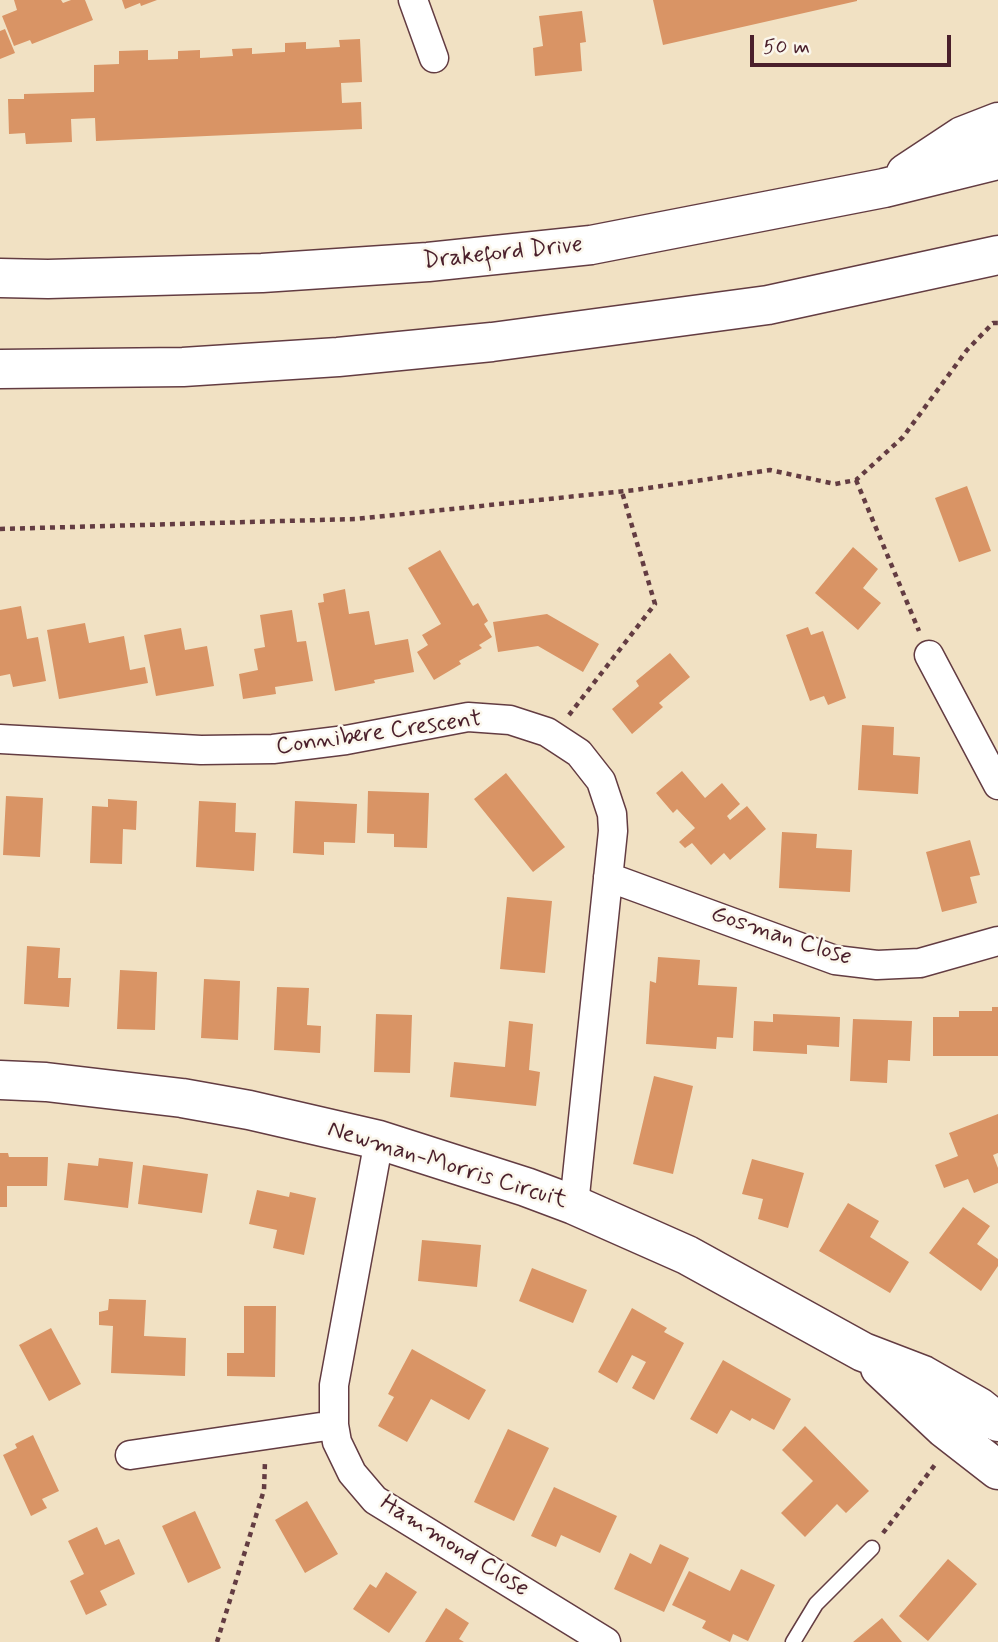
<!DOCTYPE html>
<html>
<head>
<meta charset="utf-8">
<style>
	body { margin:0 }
	#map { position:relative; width:998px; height:1642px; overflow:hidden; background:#f1e1c3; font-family:Mynerve,sans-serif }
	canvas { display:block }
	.scale { position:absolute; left:750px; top:35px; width:201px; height:32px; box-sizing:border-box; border:4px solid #4a1f2b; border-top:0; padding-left:9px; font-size:21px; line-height:24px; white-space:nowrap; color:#4a1f2b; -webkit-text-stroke:5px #fbf7ec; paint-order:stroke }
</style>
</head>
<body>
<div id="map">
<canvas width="998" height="1642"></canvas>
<div class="scale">50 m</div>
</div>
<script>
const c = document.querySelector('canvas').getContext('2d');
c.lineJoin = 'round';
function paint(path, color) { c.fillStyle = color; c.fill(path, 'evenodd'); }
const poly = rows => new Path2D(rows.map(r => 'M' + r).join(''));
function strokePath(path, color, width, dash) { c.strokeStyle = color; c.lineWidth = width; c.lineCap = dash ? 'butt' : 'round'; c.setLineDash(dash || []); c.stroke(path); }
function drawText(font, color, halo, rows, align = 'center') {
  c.font = font + ' Mynerve,sans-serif'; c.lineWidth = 5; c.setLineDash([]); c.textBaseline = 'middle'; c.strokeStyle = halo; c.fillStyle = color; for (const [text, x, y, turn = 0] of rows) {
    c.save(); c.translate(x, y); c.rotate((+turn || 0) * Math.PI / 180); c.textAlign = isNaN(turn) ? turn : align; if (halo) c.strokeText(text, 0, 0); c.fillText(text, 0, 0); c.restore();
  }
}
paint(poly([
	[14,0,61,0,63,3,71,0,85,0,93,20,32,44,30,40,14,46,2,16,17,10],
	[122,0,157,0,141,6,140,3,125,9],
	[653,0,857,0,857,1,663,45],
	[582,11,586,42,580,43,582,71,535,76,533,48,543,46,539,16],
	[5,29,15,53,0,59,0,31],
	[360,39,362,82,341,83,342,103,361,102,362,129,96,141,95,118,71,119,72,142,26,144,25,133,9,134,8,99,24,99,24,94,94,92,94,65,119,64,119,51,148,50,148,60,178,59,178,51,200,50,200,58,233,56,232,49,252,48,252,54,285,52,285,43,306,42,306,49,340,47,339,40],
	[967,486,991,551,959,562,935,498],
	[853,547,878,569,863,588,881,603,858,630,815,593],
	[440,550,473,606,478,603,488,621,484,624,492,637,479,645,482,648,459,661,461,664,434,680,417,652,428,645,422,635,441,624,408,568],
	[345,589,349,614,369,611,375,645,408,639,414,672,374,680,375,683,335,691,318,603,324,602,323,594],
	[21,606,27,639,38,637,46,681,13,687,10,674,0,676,0,610],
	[292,610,297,642,306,641,313,681,275,687,276,694,243,699,239,674,258,670,254,649,265,647,260,615],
	[547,614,599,644,583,672,538,646,498,652,493,622],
	[85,623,89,643,124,636,130,670,145,667,148,683,59,699,47,630],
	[808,627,811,635,823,631,846,698,828,705,824,696,810,701,786,635],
	[181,628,185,650,207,646,214,686,156,696,144,635],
	[670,653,690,677,659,703,663,707,632,734,612,709,639,686,636,681],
	[862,725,894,727,893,755,920,757,918,794,858,790],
	[682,771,705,798,722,783,740,804,727,816,730,820,747,806,766,829,730,860,724,853,711,865,692,843,685,848,679,842,695,828,677,809,673,813,656,793],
	[506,773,565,847,533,872,474,799],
	[368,791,429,793,427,848,394,847,394,834,367,833],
	[6,796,43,798,40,857,3,855],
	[108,799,137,801,136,830,123,829,122,864,90,863,92,806,108,807],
	[199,801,236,803,235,832,256,833,254,871,196,867],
	[295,801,357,804,355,843,324,842,324,855,293,853],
	[782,832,817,834,816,848,852,850,850,892,779,888],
	[970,840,980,875,970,877,977,903,942,912,926,852],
	[507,897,552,901,545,973,500,969],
	[27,946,60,948,58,978,71,978,69,1007,24,1004],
	[658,957,700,960,698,985,737,987,733,1038,717,1037,716,1049,646,1044,650,981,656,983],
	[120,970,157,972,155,1030,117,1029],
	[204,979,240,981,238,1040,201,1038],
	[277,987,309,988,307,1025,321,1026,320,1053,274,1050],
	[992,1007,998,1007,998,1056,933,1056,933,1017,959,1017,959,1011,992,1011],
	[376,1014,412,1015,410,1073,374,1072],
	[773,1014,840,1017,839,1047,807,1045,807,1054,753,1051,754,1021,773,1022],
	[853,1019,912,1021,910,1061,888,1060,887,1083,850,1081],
	[509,1021,533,1024,529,1070,540,1072,536,1106,450,1097,454,1062,505,1067],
	[654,1076,693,1086,673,1174,633,1164],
	[998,1114,998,1153,993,1155,998,1168,998,1183,974,1193,968,1179,944,1188,935,1165,958,1156,949,1133],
	[0,1153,8,1153,9,1157,48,1157,47,1186,7,1186,7,1207,0,1207],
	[99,1158,133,1162,128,1208,64,1200,68,1163,98,1166],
	[752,1159,804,1173,788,1228,758,1219,763,1199,742,1194],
	[143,1165,208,1174,202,1213,138,1204],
	[257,1190,289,1197,290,1192,316,1198,304,1255,273,1248,277,1230,249,1224],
	[848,1203,879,1221,870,1237,909,1262,890,1293,819,1251],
	[963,1207,990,1226,977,1244,998,1259,998,1266,981,1291,929,1253],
	[422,1240,481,1245,477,1287,418,1281],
	[532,1268,587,1290,573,1323,519,1301],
	[109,1299,146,1300,144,1336,186,1338,185,1376,111,1373,113,1326,99,1325,99,1312,108,1310],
	[244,1306,276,1306,275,1377,227,1376,227,1353,244,1353],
	[632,1308,667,1328,664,1332,684,1343,654,1400,632,1388,646,1362,632,1355,617,1383,598,1372],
	[51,1328,81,1384,49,1401,19,1345],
	[412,1349,486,1390,469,1420,431,1399,407,1442,378,1426,394,1397,388,1394],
	[723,1360,791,1399,774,1430,752,1418,750,1421,731,1410,717,1434,690,1419],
	[805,1426,869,1491,846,1513,837,1504,805,1537,781,1513,813,1481,782,1450],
	[508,1429,549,1448,514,1521,474,1502],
	[33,1435,59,1491,42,1499,47,1508,31,1516,3,1455,17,1448,15,1444],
	[554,1487,617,1516,600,1553,561,1535,556,1547,531,1536],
	[307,1501,338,1554,305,1573,275,1520],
	[195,1511,221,1568,188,1583,162,1526],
	[97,1527,105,1545,119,1539,135,1574,100,1591,107,1605,86,1615,70,1581,84,1574,68,1541],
	[660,1544,689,1558,664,1612,614,1589,630,1553,651,1564],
	[948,1559,977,1584,928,1641,899,1616],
	[741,1569,775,1585,748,1641,733,1634,730,1642,702,1628,706,1621,672,1605,689,1571,730,1591],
	[386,1572,417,1592,389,1633,353,1609,370,1584,376,1588],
	[446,1608,469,1623,459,1639,464,1642,425,1642],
	[882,1618,902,1642,853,1642]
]), '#d99465');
const lane = poly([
	[793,1642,816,1604,872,1548]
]);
const street = poly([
	[413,0,434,58],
	[929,655,998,785],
	[0,739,201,750,273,749,346,740,468,717,510,720,547,732,579,753,601,781,612,814,613,831,574,1205],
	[608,877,835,960,877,965,920,963,998,941],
	[379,1140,334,1385,334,1425,337,1442,352,1473,375,1500,606,1642],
	[130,1455,334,1425]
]);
const secondary = poly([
	[0,1080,46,1082,182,1098,249,1110,379,1140,526,1187,574,1205,687,1255,863,1352,923,1375,979,1407,998,1422],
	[880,1368,944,1428,998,1470]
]);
const highway = poly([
	[906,173,962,136,998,122],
	[0,278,48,279,262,273,428,262,591,245,884,188,998,160],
	[0,369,183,367,338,357,492,342,768,305,998,255]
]);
strokePath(lane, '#633c42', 17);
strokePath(street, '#633c42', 31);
strokePath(secondary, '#633c42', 41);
strokePath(highway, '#633c42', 41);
strokePath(poly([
	[856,480,919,631],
	[0,529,355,519,635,490,770,470,835,484,856,480,903,437,967,350,993,323,998,323],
	[569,715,655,604,622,492],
	[883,1533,937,1462],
	[217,1642,264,1490,265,1461]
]), '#633c42', 4.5, [5, 5]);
strokePath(lane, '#fff', 14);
strokePath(street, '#fff', 28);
strokePath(secondary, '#fff', 38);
strokePath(highway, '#fff', 38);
drawText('24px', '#4a1f2b', '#fbf7ec', [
	["Drakeford Drive",503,254,-6],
	["Connibere Crescent",379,734,-8],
	["Gosman Close",781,937,18],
	["Newman-Morris Circuit",447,1166,17],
	["Hammond Close",454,1547,32]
]);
</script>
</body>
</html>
